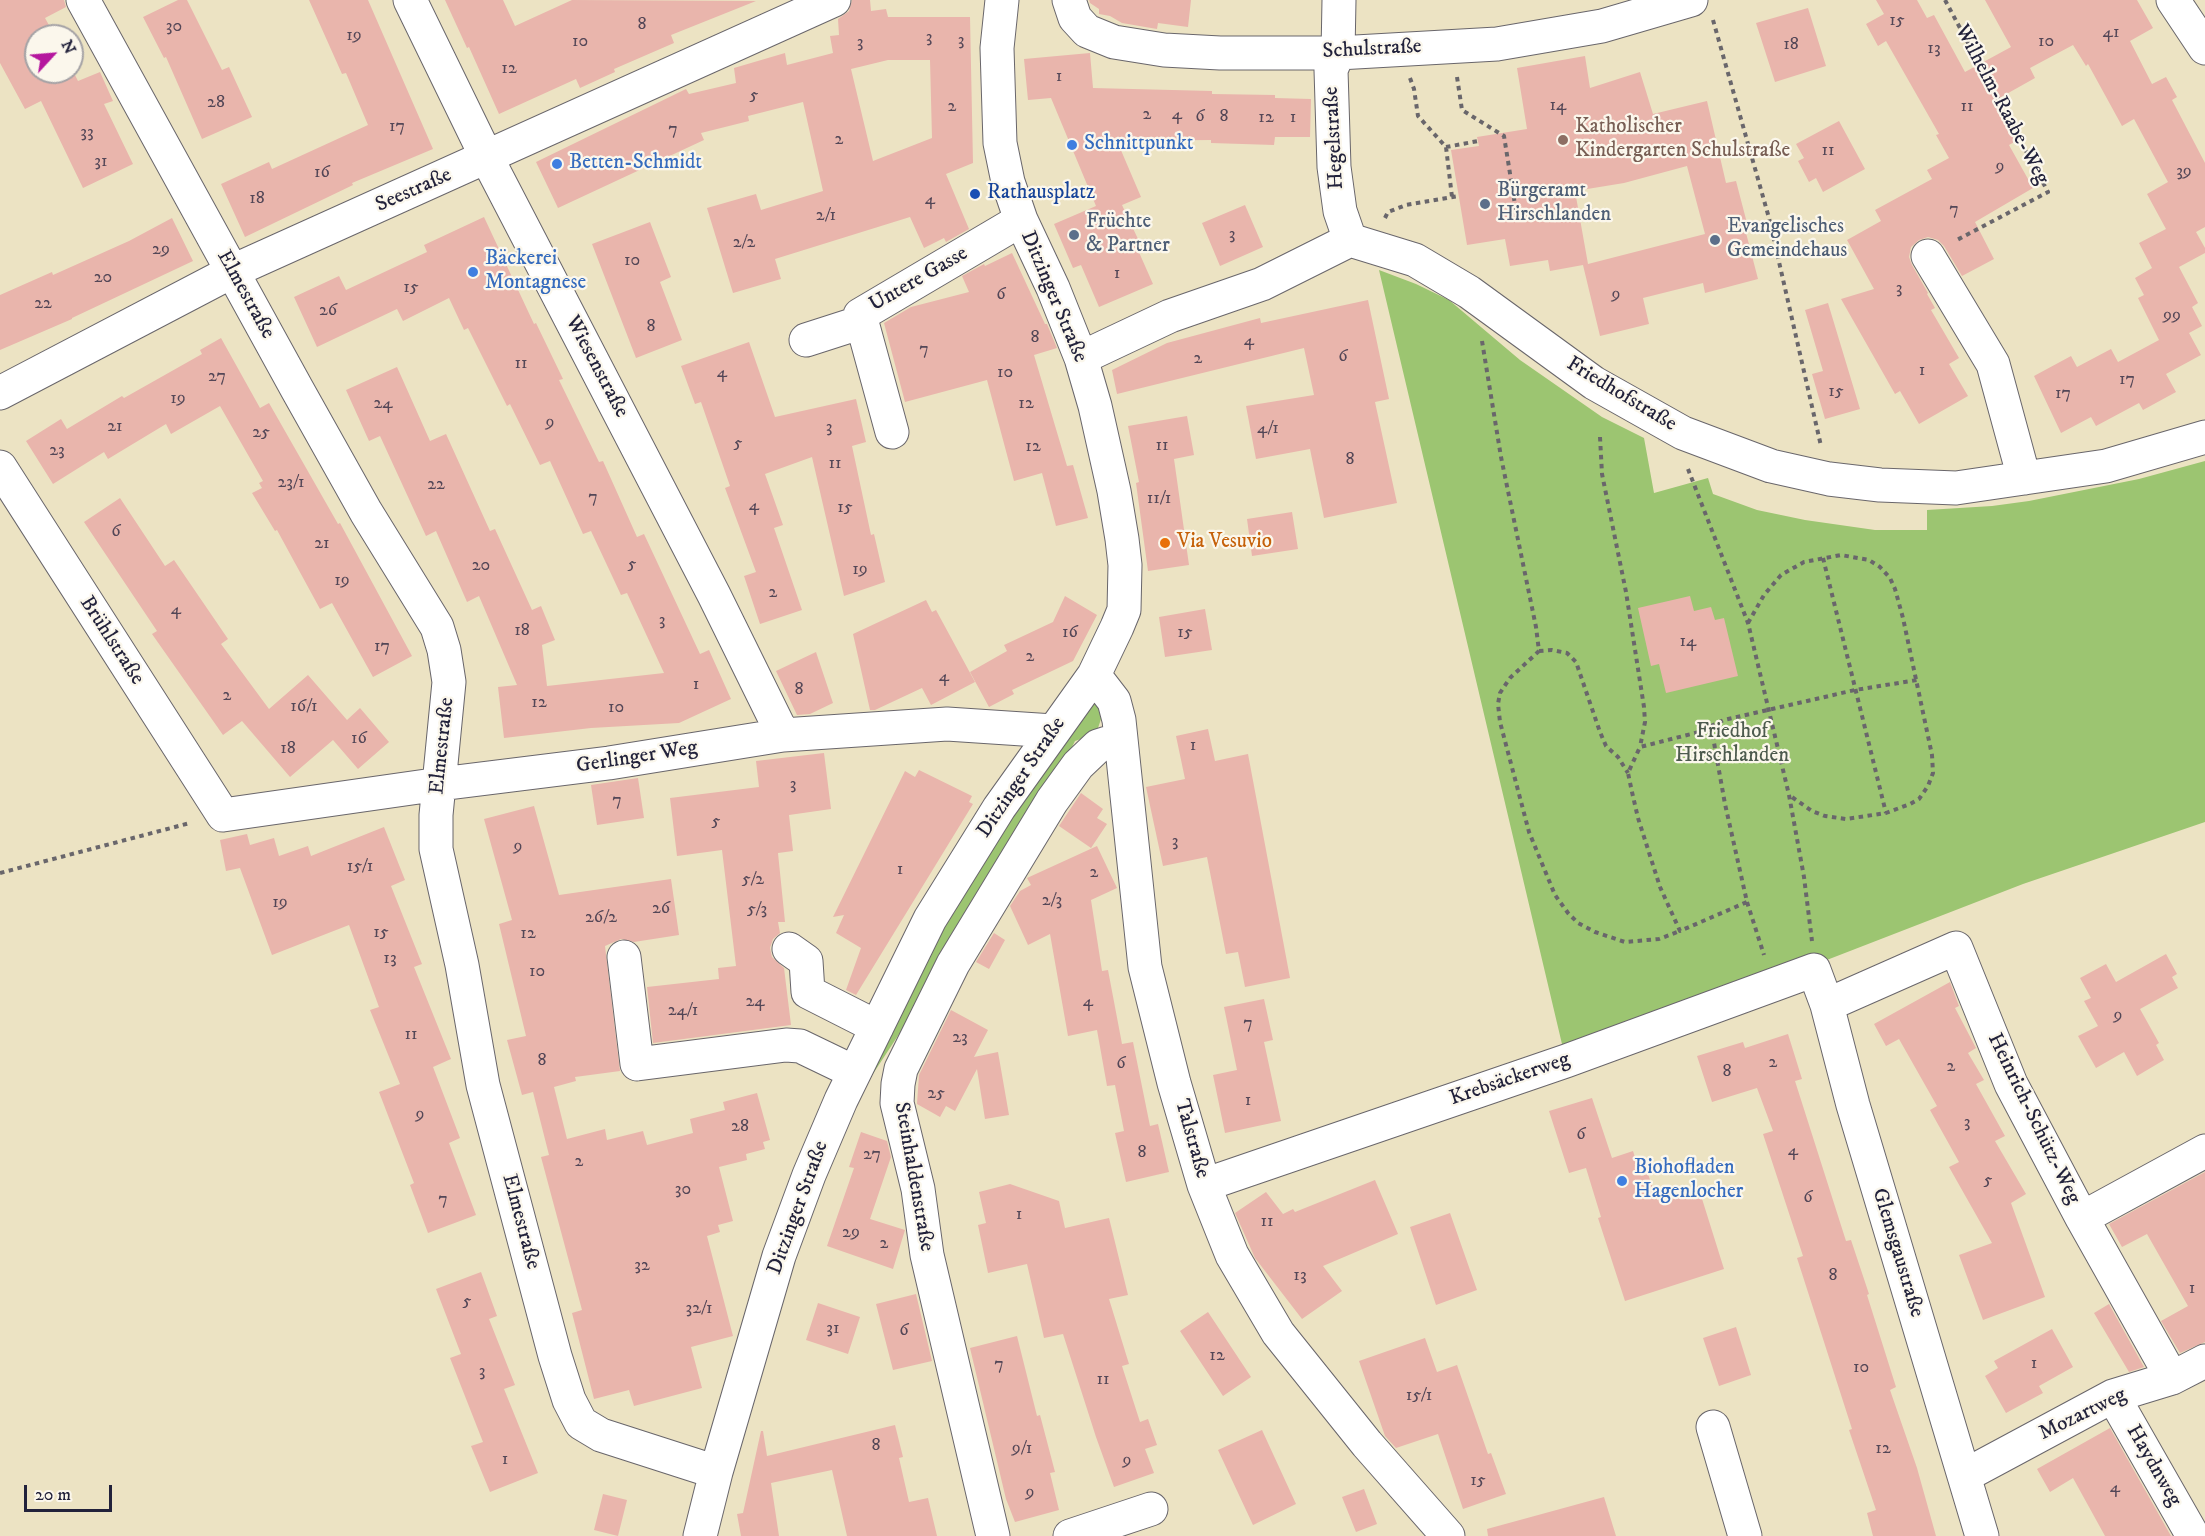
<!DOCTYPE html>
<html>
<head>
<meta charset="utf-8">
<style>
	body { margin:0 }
	#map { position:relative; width:2205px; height:1536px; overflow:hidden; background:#ece3c3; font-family:"IM FELL DW Pica",serif }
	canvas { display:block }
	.north { position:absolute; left:24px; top:24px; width:60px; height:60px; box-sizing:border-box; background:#fbf7ec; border:2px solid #a4a2a5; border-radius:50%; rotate:64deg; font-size:16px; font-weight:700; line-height:24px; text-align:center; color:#22223b }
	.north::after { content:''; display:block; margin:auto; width:21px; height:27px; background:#b5179e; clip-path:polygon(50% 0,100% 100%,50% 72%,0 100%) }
	.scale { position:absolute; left:24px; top:1485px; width:88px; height:27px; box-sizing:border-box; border:3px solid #22223b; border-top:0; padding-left:8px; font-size:18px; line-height:21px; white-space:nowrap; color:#22223b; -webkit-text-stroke:4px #fbf7ec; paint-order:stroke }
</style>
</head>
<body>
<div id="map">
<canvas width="2205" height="1536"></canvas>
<div class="north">N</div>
<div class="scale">20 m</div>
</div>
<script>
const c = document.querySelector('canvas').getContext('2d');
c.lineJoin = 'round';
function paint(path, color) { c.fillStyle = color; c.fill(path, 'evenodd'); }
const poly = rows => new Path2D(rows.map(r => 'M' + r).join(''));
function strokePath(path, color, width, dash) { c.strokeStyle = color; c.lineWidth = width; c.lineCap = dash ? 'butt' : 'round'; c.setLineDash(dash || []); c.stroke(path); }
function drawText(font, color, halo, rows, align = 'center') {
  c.font = font + ' "IM FELL DW Pica",serif'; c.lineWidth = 4.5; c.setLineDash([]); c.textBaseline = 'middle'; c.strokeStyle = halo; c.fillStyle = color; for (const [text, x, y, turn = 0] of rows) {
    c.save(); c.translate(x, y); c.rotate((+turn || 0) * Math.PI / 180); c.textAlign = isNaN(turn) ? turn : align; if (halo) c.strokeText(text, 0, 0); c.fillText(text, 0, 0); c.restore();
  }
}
paint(poly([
	[1379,270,1416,284,1449,300,1520,360,1602,417,1644,438,1654,493,1708,478,1713,494,1757,510,1805,520,1875,530,1927,530,1927,510,1992,506,2029,501,2139,479,2205,461,2205,822,2023,884,1566,1061],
	[1097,704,1102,716,1096,734,1075,741,1051,789,905,1025,863,1089,934,944,964,891,1085,705]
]), '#9cc571');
paint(poly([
	[0,0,64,0,66,7,45,18,55,36,36,36,36,72,72,72,72,69,78,81,100,72,113,101,104,104,133,164,83,188,41,101,25,109,0,63],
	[178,0,187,0,222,70,229,67,252,117,202,139,166,57,164,58,143,17],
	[309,0,368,0,433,149,352,183,353,185,245,237,221,184,269,162,272,169,368,125,346,73,342,74],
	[445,0,503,0,515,26,572,0,756,1,671,35,674,43,614,69,615,72,580,88,576,79,499,114,469,47,467,48],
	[852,0,870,0,871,11,886,9,888,17,970,17,973,163,946,174,969,229,946,242,944,238,924,248,910,217,775,259,781,279,733,293,707,208,756,194,761,210,823,191,803,102,748,116,749,121,701,133,704,140,558,208,536,162,686,89,689,94,736,83,734,68,785,53,787,65,833,53,830,36,839,35,838,19,849,11],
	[888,60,930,60,932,138,873,161,851,69],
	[1089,0,1191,0,1188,27,1158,23,1157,29,1122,23,1110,16,1099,14,1099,9,1090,3],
	[1876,0,1917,0,1927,18,1934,15,1965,72,2011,47,1985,0,2137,0,2153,28,2130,41,2152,84,2166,77,2177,97,2172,100,2205,163,2205,227,2196,232,2205,248,2205,253,2179,267,2198,303,2192,307,2202,326,2189,333,2201,355,2166,374,2176,392,2143,410,2139,403,2096,426,2091,417,2061,433,2034,376,2071,356,2077,367,2111,349,2118,362,2159,340,2138,298,2144,295,2135,278,2152,268,2139,243,2166,229,2147,194,2168,182,2134,119,2122,126,2088,64,2086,66,2073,45,2030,68,2035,78,1994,101,2016,141,2009,145,2033,188,1975,222,1994,259,1962,276,1944,246,1938,240,1928,237,1919,240,1911,247,1909,257,1912,265,1928,293,1927,294,1935,308,1931,310,1959,358,1949,364,1968,396,1919,424,1900,391,1895,394,1841,299,1874,289,1847,240,1881,221,1875,210,1932,179,1927,170,1949,158,1936,135,1939,134,1886,41,1878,46,1866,24,1884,14],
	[1808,8,1826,66,1775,82,1756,23],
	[1090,53,1093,88,1212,91,1212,94,1275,95,1275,98,1311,99,1310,137,1275,137,1274,145,1211,143,1211,140,1117,141,1141,197,1122,205,1138,239,1134,241,1153,284,1099,307,1081,265,1073,268,1054,224,1096,206,1051,98,1028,100,1024,59],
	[1585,56,1590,88,1640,72,1653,114,1707,101,1726,183,1736,181,1748,227,1745,229,1758,279,1705,293,1703,283,1643,298,1649,324,1600,336,1583,265,1550,271,1548,260,1510,266,1505,239,1467,245,1451,150,1479,146,1477,137,1527,129,1517,68],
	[1687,166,1705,234,1588,264,1575,191,1624,183],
	[1839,121,1865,169,1823,192,1816,178,1809,182,1798,161,1804,158,1796,144],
	[1245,205,1263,247,1220,266,1202,223],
	[484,217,534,324,536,323,563,379,559,380,599,462,603,461,637,537,644,534,700,654,709,650,731,699,679,723,591,728,504,738,498,687,517,685,479,596,467,602,436,531,426,536,380,436,369,441,346,390,397,367,430,441,446,434,490,531,495,529,532,610,541,606,555,640,542,645,547,686,664,673,627,593,621,595,591,531,583,534,550,461,540,465,510,404,507,406,468,328,464,330,449,298,403,321,397,309,317,347,294,297,339,276,346,290,427,252,424,245],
	[172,218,193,261,72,318,72,319,0,350,0,295,52,272,53,275,129,241],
	[650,222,671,277,660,282,682,340,636,358,592,244],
	[1012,253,1045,324,1047,324,1057,348,1034,355,1067,466,1073,465,1088,518,1056,526,1042,473,1014,481,987,380,905,402,884,323,911,307,969,292,962,276,984,264,985,266],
	[1368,300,1389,399,1375,402,1397,503,1324,518,1310,449,1256,459,1246,406,1314,395,1304,348,1117,394,1112,370,1167,343,1260,318,1261,323],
	[1828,303,1860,409,1825,419,1812,374,1823,371,1805,310],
	[221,338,260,408,269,403,338,524,340,523,412,656,373,677,332,603,320,609,277,530,275,531,252,493,262,488,259,483,263,481,220,406,171,434,166,424,108,459,104,452,53,484,26,441,61,419,67,429,122,396,124,398,202,354,200,350],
	[749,342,775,417,856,399,866,442,852,446,871,535,874,534,885,582,844,596,812,457,765,474,783,525,774,528,802,610,760,624,744,576,756,572,725,488,730,486,701,402,695,404,681,366],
	[1187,416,1194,455,1174,459,1189,565,1148,571,1136,483,1139,482,1128,426],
	[120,498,165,566,174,560,228,639,221,644,269,709,308,675,347,720,360,708,389,742,358,769,333,740,290,777,242,721,223,735,152,634,157,631,84,522],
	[1292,512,1298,549,1252,556,1247,519],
	[1065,596,1097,615,1073,661,1012,690,1014,694,989,707,970,672,1007,651,1004,645,1053,622],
	[1690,596,1694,611,1711,607,1715,620,1724,618,1738,676,1666,693,1659,664,1651,666,1638,608],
	[926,600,932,612,936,610,975,682,931,705,922,688,875,710,870,710,853,634],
	[1205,609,1212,650,1165,657,1159,617],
	[816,652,833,703,810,714,797,715,776,671],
	[1208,729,1215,761,1248,754,1290,978,1245,987,1238,952,1226,954,1207,857,1163,866,1146,787,1185,779,1176,736],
	[824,753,831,809,789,815,793,851,778,853,785,922,778,922,780,933,773,939,770,948,772,957,784,968,791,1025,653,1043,647,987,719,979,718,968,736,966,722,850,677,856,670,798,759,787,756,761],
	[919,770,972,796,969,802,973,804,856,995,846,990,861,948,836,933,844,915,833,917,905,771,915,777],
	[638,778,644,818,597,825,591,785],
	[1081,793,1103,809,1097,818,1107,824,1091,848,1059,826],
	[534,806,559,895,671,879,679,935,634,942,621,939,605,946,620,1071,575,1077,576,1081,554,1087,567,1139,605,1129,607,1140,643,1131,647,1145,693,1133,690,1119,725,1110,723,1102,757,1093,770,1140,763,1142,765,1149,746,1154,747,1160,719,1167,733,1221,718,1225,720,1232,707,1236,733,1336,691,1347,702,1388,634,1406,629,1390,594,1399,572,1313,582,1310,541,1157,549,1155,533,1092,522,1095,507,1040,526,1036,499,924,512,920,484,819],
	[384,827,405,880,391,886,422,964,414,967,451,1059,433,1067,460,1138,449,1143,476,1215,428,1233,410,1185,414,1183,379,1092,400,1084,370,1010,379,1007,349,925,272,955,240,868,226,871,220,840,247,834,250,845,274,838,279,856,308,846,311,856],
	[1097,846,1117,888,1091,900,1102,971,1108,970,1122,1044,1133,1042,1150,1126,1158,1124,1169,1172,1126,1182,1115,1133,1124,1131,1115,1085,1107,1086,1097,1030,1068,1036,1050,934,1028,945,1010,906,1020,891,1031,885,1027,878],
	[994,933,1005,940,989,969,976,962],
	[2166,954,2177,974,2172,977,2178,988,2140,1009,2159,1043,2156,1045,2164,1060,2137,1076,2124,1052,2096,1068,2078,1036,2098,1026,2084,1001,2091,998,2080,978,2106,964,2116,982],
	[1950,982,1959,1006,1955,1008,1976,1048,1968,1053,1984,1080,1976,1084,2005,1136,1995,1141,2026,1194,2011,1203,2045,1297,1983,1320,1959,1255,1992,1243,1949,1167,1959,1162,1930,1110,1937,1106,1899,1039,1886,1046,1874,1024],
	[1264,999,1273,1040,1264,1042,1281,1121,1225,1133,1213,1075,1237,1070,1224,1007],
	[951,1010,988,1030,974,1057,998,1052,1009,1115,985,1119,977,1069,955,1111,946,1106,940,1117,917,1104,919,1075],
	[1788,1034,1802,1079,1795,1081,1846,1241,1851,1240,1869,1294,1867,1295,1896,1387,1890,1390,1917,1468,1936,1536,1873,1536,1867,1513,1876,1510,1849,1430,1852,1429,1797,1258,1803,1256,1763,1134,1773,1131,1757,1088,1712,1102,1697,1056,1743,1042,1745,1048],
	[1592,1098,1612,1158,1633,1151,1641,1176,1648,1174,1657,1200,1698,1186,1724,1269,1625,1301,1598,1218,1601,1217,1586,1168,1569,1173,1549,1111],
	[861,1132,887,1141,891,1157,870,1219,905,1230,893,1269,827,1246,854,1168,849,1167],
	[2205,1172,2205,1342,2180,1353,2161,1321,2188,1306,2147,1234,2122,1247,2109,1224],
	[1375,1180,1398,1234,1323,1266,1342,1291,1302,1319,1255,1258,1235,1213,1266,1192,1283,1214,1293,1209,1295,1212],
	[1010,1184,1059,1201,1065,1228,1109,1218,1128,1295,1109,1299,1129,1364,1122,1366,1140,1422,1148,1419,1157,1445,1145,1449,1154,1473,1114,1487,1096,1437,1063,1334,1044,1338,1027,1264,988,1273,978,1225,986,1223,979,1192],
	[1450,1213,1477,1290,1436,1305,1410,1227],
	[481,1272,497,1316,489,1319,515,1385,504,1389,538,1473,490,1492,471,1446,483,1442,450,1358,461,1354,436,1289],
	[916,1294,932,1361,893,1370,876,1304],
	[818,1303,860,1317,848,1354,806,1340],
	[2109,1304,2144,1367,2129,1372,2094,1313],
	[1208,1312,1251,1377,1223,1396,1180,1331],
	[1736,1327,1751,1375,1719,1386,1703,1338],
	[2052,1329,2073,1367,2039,1386,2043,1393,2006,1413,1985,1376,1998,1368,1994,1361],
	[1017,1336,1037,1416,1040,1415,1055,1472,1050,1473,1059,1510,1015,1522,1006,1499,970,1348],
	[1425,1338,1437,1372,1457,1365,1488,1454,1491,1453,1506,1494,1463,1509,1438,1434,1396,1448,1385,1436,1359,1361],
	[895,1425,903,1457,899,1458,909,1502,928,1498,937,1536,847,1536,832,1470,771,1483,779,1536,741,1536,737,1514,743,1513,761,1431,763,1431,767,1456],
	[2110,1428,2171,1536,2105,1536,2073,1478,2050,1492,2037,1469],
	[1262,1430,1296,1504,1253,1525,1218,1450],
	[1364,1489,1377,1524,1356,1532,1342,1497],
	[603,1494,627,1500,618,1536,594,1530],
	[1604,1497,1616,1536,1488,1536,1487,1529]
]), '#e9b5ac');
const minor = poly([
	[83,0,297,389,366,512,437,627,444,650,449,682,436,815,436,849,462,965,483,1085,555,1356,569,1400,581,1423,601,1435,716,1472],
	[410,0,487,158,714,595,783,735],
	[1069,0,1075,18,1087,31,1114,42,1164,50,1220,53,1338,53,1497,44,1602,26,1691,0],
	[1339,0,1338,53,1331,70,1334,167,1340,211,1350,240],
	[2173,0,2205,48],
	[1928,256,1993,364,2024,478],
	[806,340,862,322],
	[1081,358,1170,316,1262,284,1350,240,1415,260,1469,292,1594,383,1683,433,1771,466,1829,479,1880,485,1956,488,2106,466,2205,437],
	[0,393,233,271,834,0],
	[892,432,860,315,1021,220],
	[0,467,223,815,440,784,609,763,783,735,947,724,1053,731],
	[1094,675,1114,701,1119,720,1145,967,1174,1083,1204,1185,1232,1255,1278,1333,1367,1444,1448,1536],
	[789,949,806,961,808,992,877,1027],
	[624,957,637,1064,786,1045,800,1046,854,1072],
	[1827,1005,1956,948,2011,1084,2082,1218,2172,1378],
	[1204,1185,1566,1061,1814,970,1827,1005,1853,1105,1982,1536],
	[2082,1218,2205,1151],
	[2113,1396,2193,1536],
	[1713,1427,1745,1536],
	[1964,1476,2113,1396,2172,1378,2205,1361],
	[700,1536,716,1472,779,1256,809,1175,841,1100,930,919,999,808,1094,675,1117,627,1124,610,1125,565,1122,539,1114,491,1095,406,1081,358,1053,288,1021,220,1008,182,1000,143,997,48,1002,0],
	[993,1536,927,1255,918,1189,897,1103,898,1084,901,1069,953,964,1052,801,1078,765,1098,746,1120,739],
	[1070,1536,1151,1509]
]);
strokePath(minor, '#69666b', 35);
strokePath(poly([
	[1945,0,2048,192,1955,241],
	[1713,20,1769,218,1821,446],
	[1457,77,1462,110,1504,136,1516,211,1512,212],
	[1410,78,1414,89,1418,116,1446,147,1452,197],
	[1446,147,1478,141],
	[1385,218,1388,212,1406,205,1459,196],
	[1482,341,1501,457,1536,627,1539,651,1510,678,1500,693,1498,704,1500,722,1529,832,1555,895,1568,913,1578,923,1595,932,1625,942,1659,939,1680,931],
	[1600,437,1602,474,1626,592,1644,707,1645,722,1640,747],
	[1688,469,1748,623,1789,795,1804,877,1812,941],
	[1823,558,1886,813],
	[1748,623,1764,595,1781,575,1804,562,1841,555,1869,560,1880,567,1890,578,1895,589,1903,618,1932,755,1933,773,1928,786,1919,799,1910,804,1886,813,1846,819,1825,816,1812,811,1789,795],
	[1539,651,1552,650,1567,653,1576,662,1600,732,1606,746,1618,757,1628,773],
	[1711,726,1725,804,1747,902,1680,931,1660,887,1638,818,1632,792,1628,773,1640,747,1699,732,1711,726,1724,720,1855,690,1917,680],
	[0,873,190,823],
	[1747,902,1764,955]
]), '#69666b', 4, [4.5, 4.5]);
strokePath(minor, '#fff', 33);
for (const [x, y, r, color] of [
	[1563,140,6,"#8d6e63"],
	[1072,145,6,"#3f7fe0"],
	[557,164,6,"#3f7fe0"],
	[975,194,6,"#1a4fb4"],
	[1485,204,6,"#5c6f8a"],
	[1074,235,6,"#5c6f8a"],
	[1715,240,6,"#5c6f8a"],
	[473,272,6,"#3f7fe0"],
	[1165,543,6,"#e8710a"],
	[1622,1181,6,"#3f7fe0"]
]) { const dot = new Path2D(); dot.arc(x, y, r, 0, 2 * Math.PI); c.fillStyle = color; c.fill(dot); strokePath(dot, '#fbf7ec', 2); }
drawText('18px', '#544757', null, [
	["15",1897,21],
	["8",642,25],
	["30",174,27],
	["41",2111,33],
	["19",354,36],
	["3",929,38],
	["3",961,41],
	["10",580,42],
	["10",2046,42],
	["3",860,43],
	["18",1791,45],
	["13",1934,49],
	["12",509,69],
	["1",1059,77],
	["5",754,96],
	["28",216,103],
	["14",1558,106],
	["2",952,107],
	["11",1967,107],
	["2",1147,115],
	["4",1177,115],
	["6",1200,117],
	["8",1224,117],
	["12",1266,118],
	["1",1293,118],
	["17",397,127],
	["7",673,130],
	["33",87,133],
	["2",839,140],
	["11",1828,151],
	["31",101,162],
	["9",2000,167],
	["39",2184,172],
	["16",322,173],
	["18",257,199],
	["4",930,200],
	["7",1954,210],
	["2/1",826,216],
	["3",1232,235],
	["2/2",744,243],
	["29",161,250],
	["10",632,261],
	["1",1117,274],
	["20",103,278],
	["15",411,288],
	["3",1899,289],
	["6",1001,295],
	["9",1616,295],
	["22",43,304],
	["26",328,311],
	["99",2172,316],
	["8",651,327],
	["8",1035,338],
	["4",1249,341],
	["7",924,350],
	["6",1343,357],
	["2",1198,359],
	["11",521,364],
	["1",1922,371],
	["4",722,373],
	["10",1005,373],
	["27",217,377],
	["17",2127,380],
	["15",1836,392],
	["17",2063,394],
	["19",178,399],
	["24",383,404],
	["12",1026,404],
	["9",550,423],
	["21",115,427],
	["3",829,428],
	["4/1",1268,429],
	["25",261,433],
	["5",738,444],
	["11",1162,446],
	["12",1033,447],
	["23",57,451],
	["8",1350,460],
	["11",835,464],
	["23/1",291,483],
	["22",436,485],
	["7",593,498],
	["11/1",1159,499],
	["4",754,506],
	["15",845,508],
	["6",116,532],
	["21",322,544],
	["5",632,565],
	["20",481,566],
	["19",860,570],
	["19",342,581],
	["2",773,593],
	["4",176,610],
	["3",662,621],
	["18",522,631],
	["16",1070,633],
	["15",1185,633],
	["14",1688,642],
	["17",382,647],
	["2",1030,657],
	["4",944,677],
	["1",696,685],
	["8",799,690],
	["2",227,696],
	["12",539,703],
	["16/1",304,707],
	["10",616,708],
	["16",359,739],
	["1",1193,746],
	["18",288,749],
	["3",793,785],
	["7",617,801],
	["5",716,822],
	["3",1175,842],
	["9",518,847],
	["15/1",360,867],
	["1",900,870],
	["2",1094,873],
	["5/2",753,880],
	["2/3",1052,901],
	["19",280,903],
	["26",661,909],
	["5/3",757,910],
	["26/2",601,918],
	["15",381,933],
	["12",528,934],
	["13",390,959],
	["10",537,972],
	["24",755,1002],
	["4",1088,1002],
	["24/1",683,1011],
	["9",2118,1016],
	["7",1248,1024],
	["11",411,1035],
	["23",960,1038],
	["8",542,1061],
	["2",1773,1063],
	["6",1121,1064],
	["2",1951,1067],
	["8",1727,1072],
	["25",936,1094],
	["1",1248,1101],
	["9",420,1115],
	["3",1967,1123],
	["28",740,1127],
	["6",1581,1135],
	["4",1793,1151],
	["8",1142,1153],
	["27",872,1155],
	["2",579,1162],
	["5",1988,1181],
	["30",683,1190],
	["6",1808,1198],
	["7",443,1200],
	["1",1019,1215],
	["11",1267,1222],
	["29",851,1233],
	["2",884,1244],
	["32",642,1266],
	["13",1300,1276],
	["8",1833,1276],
	["1",2192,1289],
	["5",467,1302],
	["32/1",699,1309],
	["31",833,1329],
	["6",904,1331],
	["12",1217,1356],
	["1",2034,1364],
	["7",999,1365],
	["10",1861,1368],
	["3",482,1372],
	["11",1103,1380],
	["15/1",1419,1396],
	["8",876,1446],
	["9/1",1022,1449],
	["12",1883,1449],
	["1",505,1460],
	["9",1127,1461],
	["15",1478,1481],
	["4",2115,1488],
	["9",1030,1493]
]);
drawText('21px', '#22223b', '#fbf7ec', [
	["Schulstraße",1372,50,-3],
	["Wilhelm-Raabe-Weg",2001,105,62],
	["Hegelstraße",1335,138,-93],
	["Seestraße",414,191,-24],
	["Untere Gasse",919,280,-30],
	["Elmestraße",245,295,61],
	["Ditzinger Straße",1053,297,67],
	["Wiesenstraße",596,367,62],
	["Friedhofstraße",1621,395,31],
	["Brühlstraße",111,641,57],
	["Elmestraße",443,746,-84],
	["Gerlinger Weg",637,758,-9],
	["Ditzinger Straße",1022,778,-56],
	["Krebsäckerweg",1510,1080,-19],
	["Heinrich-Schütz-Weg",2033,1119,64],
	["Talstraße",1191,1139,74],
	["Steinhaldenstraße",913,1177,80],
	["Ditzinger Straße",799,1208,-70],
	["Elmestraße",520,1222,75],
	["Glemsgaustraße",1897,1253,73],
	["Mozartweg",2083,1415,-26],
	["Haydnweg",2153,1466,60]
]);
drawText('21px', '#785e54', '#fbf7ec', [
	["Katholischer",1575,128],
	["Kindergarten Schulstraße",1575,152]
], 'left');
drawText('21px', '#366cbe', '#fbf7ec', [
	["Schnittpunkt",1084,145],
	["Betten-Schmidt",569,164],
	["Bäckerei",485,260],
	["Montagnese",485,284],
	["Biohofladen",1634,1169],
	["Hagenlocher",1634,1193]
], 'left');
drawText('21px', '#4e5e75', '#fbf7ec', [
	["Bürgeramt",1497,192],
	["Hirschlanden",1497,216],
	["Früchte",1086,223],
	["& Partner",1086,247],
	["Evangelisches",1727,228],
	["Gemeindehaus",1727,252]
], 'left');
drawText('21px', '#164399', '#fbf7ec', [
	["Rathausplatz",987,194]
], 'left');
drawText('21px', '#c56008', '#fbf7ec', [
	["Via Vesuvio",1177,543]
], 'left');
drawText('21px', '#4d5b4e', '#fbf7ec', [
	["Friedhof",1732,733],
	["Hirschlanden",1732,757]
]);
</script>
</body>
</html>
